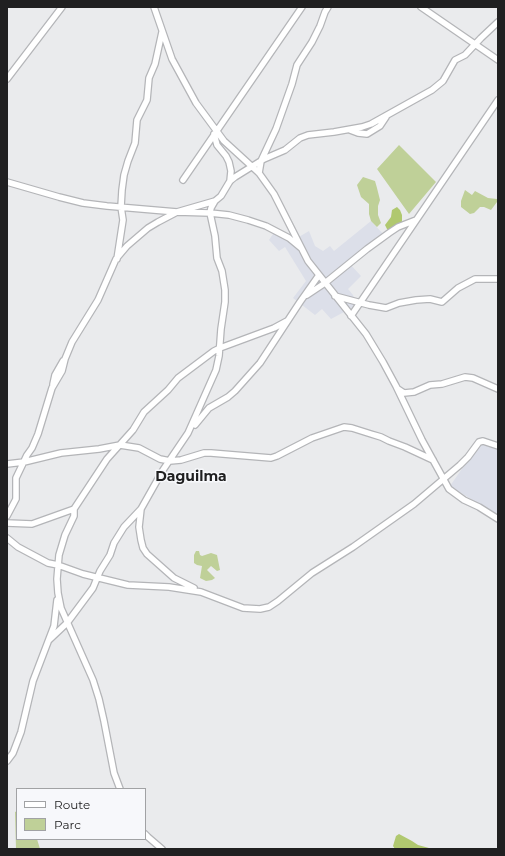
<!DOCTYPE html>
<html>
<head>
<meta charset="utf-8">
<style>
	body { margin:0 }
	#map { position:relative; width:505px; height:856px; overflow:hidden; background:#eaebed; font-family:Montserrat,sans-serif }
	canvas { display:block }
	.frame { position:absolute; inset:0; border:8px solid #202021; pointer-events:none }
	.legend { position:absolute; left:16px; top:788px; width:130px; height:52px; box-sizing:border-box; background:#f7f8fb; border:1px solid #a1a2a4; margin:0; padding:5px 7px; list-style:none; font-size:12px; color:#202021 }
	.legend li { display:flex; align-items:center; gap:8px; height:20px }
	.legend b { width:20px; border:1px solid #a1a2a4 }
</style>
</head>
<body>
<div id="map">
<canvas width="505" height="856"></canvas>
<div class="frame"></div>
<ul class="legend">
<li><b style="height:5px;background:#fff"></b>Route</li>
<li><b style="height:11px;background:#bfd098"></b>Parc</li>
</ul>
</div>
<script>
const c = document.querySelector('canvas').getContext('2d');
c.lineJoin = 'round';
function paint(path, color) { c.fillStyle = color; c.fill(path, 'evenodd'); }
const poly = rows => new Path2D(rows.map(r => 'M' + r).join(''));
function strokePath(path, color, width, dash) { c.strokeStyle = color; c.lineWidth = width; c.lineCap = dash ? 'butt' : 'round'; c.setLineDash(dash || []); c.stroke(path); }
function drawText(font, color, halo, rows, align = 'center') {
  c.font = font + ' Montserrat,sans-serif'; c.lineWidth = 3; c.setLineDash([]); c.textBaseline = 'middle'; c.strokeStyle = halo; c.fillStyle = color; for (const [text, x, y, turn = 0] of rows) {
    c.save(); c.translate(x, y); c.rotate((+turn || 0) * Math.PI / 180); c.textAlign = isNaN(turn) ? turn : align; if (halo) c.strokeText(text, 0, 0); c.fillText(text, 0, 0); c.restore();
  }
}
paint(poly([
	[371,221,385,236,349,263,361,276,348,289,353,295,357,305,331,319,322,309,315,315,293,298,306,281,285,247,279,251,269,240,275,231,292,241,309,231,315,246,323,251,330,246,334,251],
	[480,443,498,450,498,516,450,486]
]), '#dcdfe9');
paint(poly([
	[399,145,436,182,409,214,377,169],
	[363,177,375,181,377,188,380,200,378,206,378,215,381,223,377,227,371,221,369,214,369,204,361,197,357,185],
	[465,190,472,195,475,191,488,198,497,199,497,202,491,210,484,207,480,207,474,213,470,214,461,207,461,201],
	[196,551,199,551,200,555,202,556,211,553,217,555,220,570,217,571,211,566,207,570,215,578,212,580,206,581,200,578,202,566,197,565,194,563,194,555],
	[17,811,17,839,37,839,40,849,16,849,15,812]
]), '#bfd098');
paint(poly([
	[397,207,400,210,402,215,402,222,398,227,389,233,385,225,391,217,392,210],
	[399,834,412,841,418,845,429,848,429,849,395,849,393,846,396,836]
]), '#b0c86f');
const minor = poly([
	[154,7,172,59,196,103,224,141,259,173,274,194,308,261,366,334,383,362,396,386,422,440,449,489,464,500,479,507,498,519],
	[421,7,498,60],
	[7,79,62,7],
	[350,130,358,133,367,134,380,126,386,117],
	[214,134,217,145,226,156,229,162,231,171,230,181],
	[259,173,261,161,276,129,292,84,297,65,312,42,320,26,325,12,328,7],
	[183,180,302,7],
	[7,182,59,197,83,203,107,206,177,212,210,213,229,215,248,220,266,226,289,238,301,248],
	[117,259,123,220,121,207,122,190,124,175,128,161,135,143,137,120,147,100,149,78,155,64,162,32],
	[307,295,325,283,367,249,389,233,398,227,416,220],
	[335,296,369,305,386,308,399,303,416,300,430,299,442,302,458,288,475,279,498,279],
	[351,316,498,100],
	[53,384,55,375,63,361],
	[398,389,404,393,414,392,430,385,442,384,465,377,473,378,498,389],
	[195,425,209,408,228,397,235,391,260,363,300,302,319,275],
	[7,464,24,462,61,453,99,449,120,445,139,448,160,459,170,461,181,460,204,453,211,453,271,458,277,456,312,438,344,427,352,428,371,434,381,437,389,441,405,447,433,460],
	[74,509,74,516,65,535,59,555,57,579,58,593,61,608,93,680,99,699,104,721,114,773,120,789],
	[141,509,139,527,141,540,143,548,147,554,174,578,194,588],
	[7,516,16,499,16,478,27,455,32,448,38,434,52,388,62,371,65,359,72,342,98,300,116,259,127,246,148,228,158,222,177,212,215,201,221,196,230,181,235,177,264,159,285,150,300,138,308,135,334,132,362,127,371,124,432,90,443,81,455,60,465,55,481,38,498,22],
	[7,523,32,524,74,509,107,459,133,430,144,412,168,390,178,378,214,351,220,348,274,328,287,321],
	[7,538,18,547,48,563,58,565,83,574,128,585,169,587,201,592,243,608,260,609,269,607,278,601,312,573,353,547,414,504,460,465,468,457,479,442,483,441,498,446],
	[49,640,67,623,93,588,100,571,110,555,114,543,124,527,141,509,163,470,188,433,216,370,219,356,221,329,225,302,225,290,222,271,217,258,215,236,210,213,211,208,215,201],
	[7,761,13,753,21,732,33,681,54,626,57,600],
	[145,834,148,837,162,849]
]);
strokePath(minor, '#b4b5b8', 8);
strokePath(minor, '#fff', 5.5);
drawText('bold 14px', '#202021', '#f7f8fb', [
	["Daguilma",191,477]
]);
</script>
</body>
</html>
